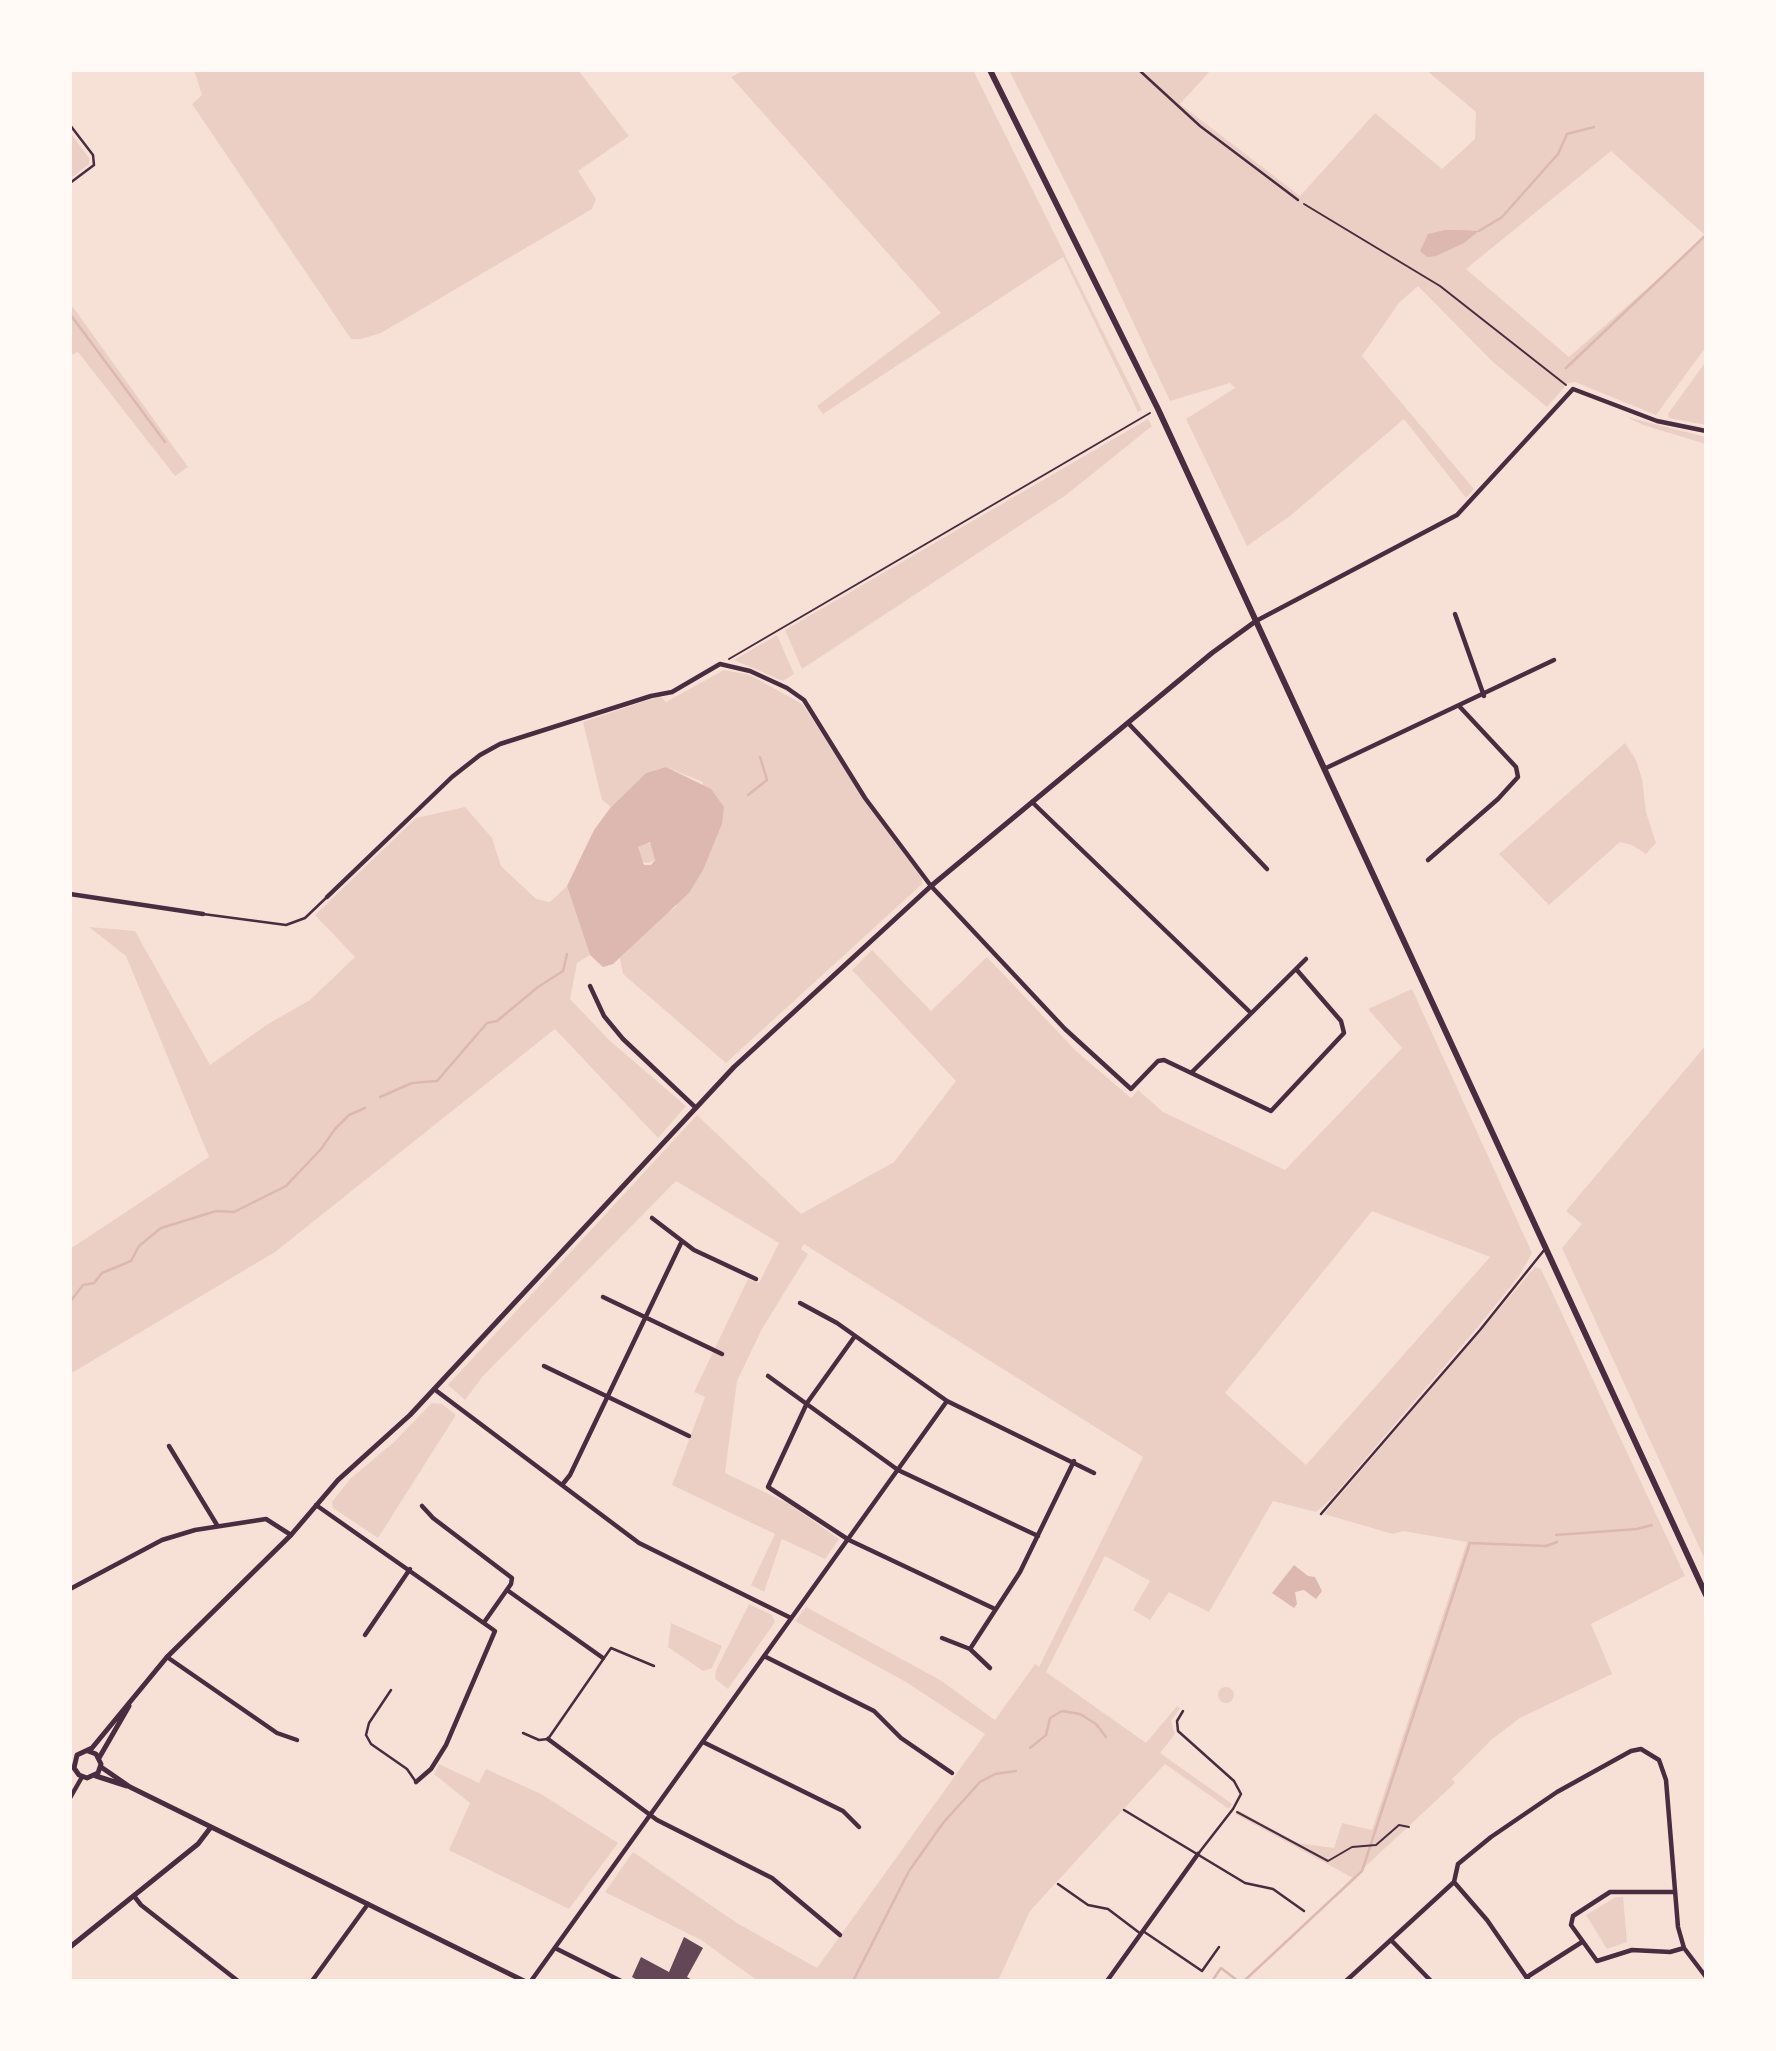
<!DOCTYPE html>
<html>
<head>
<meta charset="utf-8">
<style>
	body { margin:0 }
	#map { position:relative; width:1776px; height:2051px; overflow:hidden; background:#f7e1d7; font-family:Cabin,sans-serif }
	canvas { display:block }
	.frame { position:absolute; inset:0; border:72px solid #fffaf5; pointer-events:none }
</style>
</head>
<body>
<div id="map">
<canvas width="1776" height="2051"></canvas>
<div class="frame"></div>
</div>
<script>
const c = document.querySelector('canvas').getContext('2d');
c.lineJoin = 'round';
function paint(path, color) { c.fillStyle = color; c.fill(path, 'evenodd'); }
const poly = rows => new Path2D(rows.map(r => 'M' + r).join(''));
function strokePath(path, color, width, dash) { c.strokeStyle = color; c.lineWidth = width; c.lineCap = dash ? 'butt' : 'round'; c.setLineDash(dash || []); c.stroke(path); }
paint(poly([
	[194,70,578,70,629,136,578,171,596,199,592,209,381,333,361,339,351,339,192,104,202,95],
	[745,70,973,70,1142,410,1138,412,1063,257,823,414,817,406,941,313,731,77],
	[1009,70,1211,70,1180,104,1300,196,1375,113,1442,169,1475,139,1476,112,1426,70,1706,70,1706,236,1611,151,1466,269,1569,357,1706,237,1706,347,1656,415,1575,382,1568,383,1547,407,1493,362,1418,286,1399,303,1362,356,1474,489,1466,498,1404,419,1290,516,1247,546,1186,419,1235,388,1230,383,1170,401,1095,241],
	[70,132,89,158,89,164,70,179],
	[70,303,188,467,175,476,78,352,70,356],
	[1706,361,1706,425,1669,418,1668,414],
	[1627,417,1706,437,1706,444,1643,425],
	[1148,419,1152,426,1066,495,802,669,785,630],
	[777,635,794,674,783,681,734,660],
	[724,670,750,675,802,704,922,878,922,884,726,1063,623,974,620,958,659,918,676,907,703,782,666,767,646,773,611,807,602,800,583,722,660,696,666,702],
	[1625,743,1636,760,1642,779,1646,812,1656,843,1646,854,1632,845,1620,842,1549,905,1499,854],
	[465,807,492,838,501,866,536,899,550,902,567,886,590,955,577,963,570,999,609,1040,686,1106,658,1138,555,1029,275,1252,70,1374,70,1249,209,1157,126,956,89,927,135,931,210,1065,268,1024,310,1000,355,957,315,915,416,818],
	'637 853a10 10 0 1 1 20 0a10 10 0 1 1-20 0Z',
	[872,950,931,1011,987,957,1076,1051,1131,1098,1138,1090,1163,1112,1285,1170,1402,1048,1368,1009,1412,989,1532,1253,1519,1276,1477,1328,1330,1500,1316,1512,1273,1501,1209,1612,1169,1592,1150,1620,1133,1610,1150,1581,1105,1556,1046,1672,1146,1743,1177,1706,1180,1708,1171,1721,1175,1734,1160,1753,1232,1804,1229,1809,1165,1764,1030,1911,998,1981,758,1981,701,1940,605,1892,633,1852,737,1923,817,1968,985,1734,906,1682,795,1621,806,1607,940,1680,995,1720,1035,1664,1039,1667,1143,1457,804,1244,801,1249,808,1254,762,1329,737,1381,725,1473,789,1504,839,1539,825,1559,782,1539,764,1592,751,1585,775,1534,672,1485,705,1397,694,1392,748,1279,759,1283,779,1243,676,1181,483,1376,465,1400,448,1385,697,1115,801,1214,894,1162,956,1081,852,970],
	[1372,1211,1490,1257,1306,1465,1225,1393],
	[1706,1045,1706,1562,1562,1248,1582,1224,1566,1211],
	[1535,1267,1541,1269,1685,1576,1591,1624,1612,1674,1520,1718,1491,1740,1452,1779,1455,1783,1353,1878,1235,1814,1238,1810,1298,1843,1334,1848,1342,1823,1372,1830,1467,1542,1403,1531,1393,1534,1324,1514],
	[432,1403,442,1404,456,1415,378,1538,333,1508,332,1502,350,1479,394,1442],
	[749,1604,772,1615,775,1622,728,1689,715,1679,716,1670],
	[671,1623,722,1646,712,1668,703,1671,668,1647],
	'1218 1695a8 8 0 1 1 16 0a8 8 0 1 1-16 0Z',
	[439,1764,479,1783,486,1769,541,1794,618,1843,569,1909,449,1850,470,1803,434,1774],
	[1616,1897,1623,1897,1627,1942,1607,1949,1586,1915]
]), '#ebcfc5');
paint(poly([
	[1445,230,1463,230,1479,231,1464,243,1436,256,1427,257,1420,251,1428,234],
	[666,767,711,789,724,807,722,824,703,870,689,893,613,964,603,967,590,955,567,886,594,830,611,807,646,773],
	[650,842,655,860,651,865,644,865,638,847],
	[1294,1565,1308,1576,1315,1577,1322,1591,1316,1599,1304,1590,1295,1592,1297,1604,1294,1608,1272,1593]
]), '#dcb8b0');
strokePath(poly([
	[1479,231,1502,217,1558,154,1567,134,1594,127],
	[70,314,165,442],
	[1566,368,1706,235],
	[748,795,767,780,760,757],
	[380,1097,412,1083,437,1081,487,1023,497,1021,538,987,563,971,567,954],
	[70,1302,83,1285,94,1283,102,1273,131,1261,139,1246,161,1228,216,1211,234,1212,286,1186,321,1149,335,1129,349,1115,365,1108],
	[1556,1535,1637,1529,1652,1525],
	[1030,1748,1046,1735,1050,1718,1062,1711,1080,1714,1096,1724,1106,1737],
	[853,1981,909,1871,943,1823,980,1782,995,1774,1016,1771],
	[1212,1981,1221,1968,1238,1981],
	[1244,1981,1362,1871,1470,1543,1546,1546,1557,1542]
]), '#dcb8b0', 2.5);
paint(poly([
	[684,1937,703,1948,687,1977,694,1981,639,1981,632,1977,641,1957,669,1972]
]), '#644757');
strokePath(poly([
	[1304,204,1440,286,1566,385],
	[729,659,1150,413],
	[1237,1812,1328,1861,1352,1847,1376,1845,1399,1825,1409,1827]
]), '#4a2c40', 2);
strokePath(poly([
	[1139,70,1200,126,1298,200],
	[70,125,93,155,94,165,70,183],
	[203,914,286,925,305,918,327,897],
	[1321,1514,1480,1330,1545,1249],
	[391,1690,369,1723,366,1735,371,1744,407,1769,416,1782],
	[1183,1711,1177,1721,1178,1731,1234,1781,1241,1794,1233,1809,1198,1854],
	[523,1733,539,1740,548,1739,611,1648,654,1666],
	[1124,1810,1245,1883,1273,1889,1304,1911],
	[1058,1884,1088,1905,1108,1909,1141,1934],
	[1143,1931,1202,1971,1219,1947]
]), '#4a2c40', 2.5);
strokePath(poly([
	[1455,614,1484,696],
	[1256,621,1457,515,1573,389,1657,421,1706,431],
	[1128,723,1267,869],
	[1324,769,1554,660],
	[1032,802,1251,1013],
	[1428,860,1498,799,1518,777,1516,767,1460,707],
	[70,894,203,914],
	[327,897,452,777,480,755,500,744,651,696,672,692,720,664,750,671,787,688,804,700,865,798,931,886,1065,1029,1131,1089,1158,1061,1164,1060,1271,1111,1344,1033,1341,1021,1296,969],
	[590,986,604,1016,623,1039,695,1107],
	[1192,1072,1306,959],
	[652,1218,694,1250,756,1279],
	[603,1297,722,1354],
	[800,1303,837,1323,947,1401,1094,1473],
	[855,1336,807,1403,768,1487,849,1540,995,1609],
	[544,1366,689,1436],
	[768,1376,898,1470,1038,1536],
	[434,1389,639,1543,791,1618],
	[169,1446,217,1525],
	[562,1485,570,1475,682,1241],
	[316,1505,495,1631,446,1745,431,1769,416,1782],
	[422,1506,433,1518,512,1578,511,1584,485,1621],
	[70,1589,162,1540,195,1530,266,1519,291,1535],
	[507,1590,603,1658],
	[365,1635,410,1569],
	[942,1638,970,1649],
	[764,1656,874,1711,901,1738,952,1773],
	[167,1657,277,1733,297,1740],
	[990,1668,970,1649,1020,1572,1074,1461],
	[548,1739,657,1820,772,1878,840,1935],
	[703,1742,843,1811,859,1827],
	[70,1798,82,1777],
	[1454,1882,1487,1920,1529,1981],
	[1675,1892,1610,1892,1573,1916,1571,1925,1597,1961,1632,1950,1670,1952,1684,1948],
	[134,1896,141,1905,238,1981],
	[1391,1940,1431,1981],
	[555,1948,621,1981],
	[1527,1977,1582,1942],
	[312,1981,368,1904],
	[531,1981,947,1401],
	[1107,1981,1198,1854],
	[1346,1981,1454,1882,1458,1864,1491,1837,1557,1792,1631,1751,1641,1749,1659,1760,1666,1780,1678,1927,1684,1948,1706,1977]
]), '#4a2c40', 4.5);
strokePath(poly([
	[88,1751,96,1754,101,1764,98,1773,87,1778,79,1775,74,1768,77,1755,92,1748,167,1657,291,1535,338,1480,410,1415,734,1067,931,886,1212,653,1256,621],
	[99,1758,129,1706],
	[101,1767,130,1787,524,1981],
	[96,1776,127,1786],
	[70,1947,198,1844,211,1827]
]), '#4a2c40', 5);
strokePath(poly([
	[990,70,1158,409,1706,1595]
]), '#4a2c40', 6);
</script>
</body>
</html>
